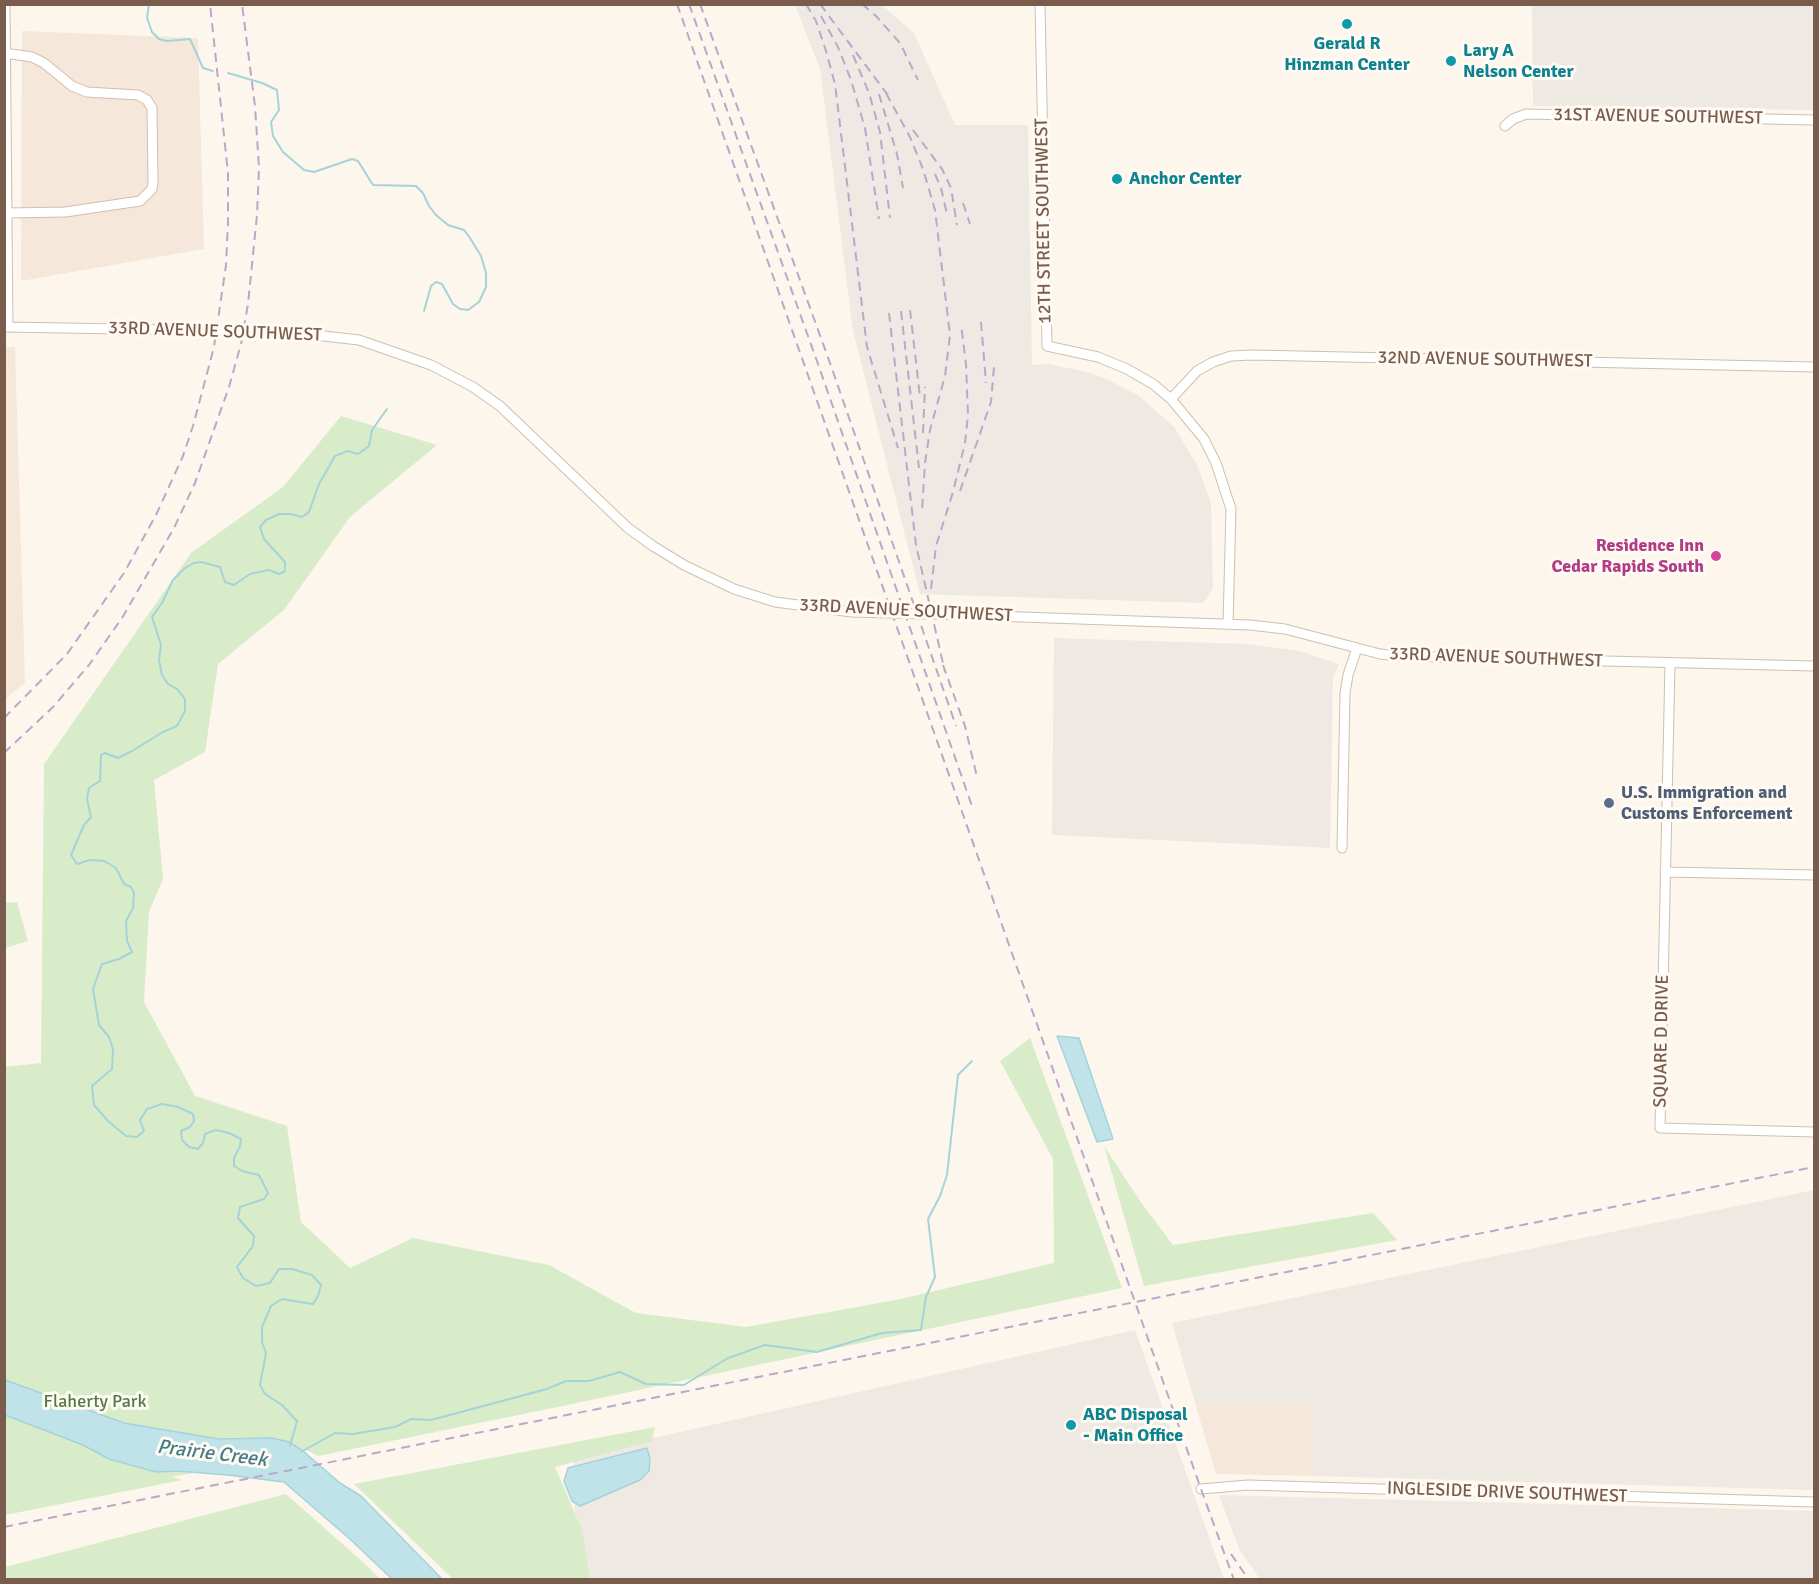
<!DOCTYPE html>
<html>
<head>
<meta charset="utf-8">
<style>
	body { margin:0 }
	#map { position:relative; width:1819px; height:1584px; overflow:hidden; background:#fdf6ec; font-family:Signika,sans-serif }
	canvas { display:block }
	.frame { position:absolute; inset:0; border:6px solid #7a5c4d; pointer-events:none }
</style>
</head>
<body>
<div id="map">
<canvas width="1819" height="1584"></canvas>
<div class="frame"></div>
</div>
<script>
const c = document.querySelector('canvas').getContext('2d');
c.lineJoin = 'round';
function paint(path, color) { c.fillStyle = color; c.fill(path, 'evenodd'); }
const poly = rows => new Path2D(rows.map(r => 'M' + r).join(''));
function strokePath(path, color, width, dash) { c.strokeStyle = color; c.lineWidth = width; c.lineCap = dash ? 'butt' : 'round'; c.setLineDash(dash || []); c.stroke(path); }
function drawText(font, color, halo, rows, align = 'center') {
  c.font = font + ' Signika,sans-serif'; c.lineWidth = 6; c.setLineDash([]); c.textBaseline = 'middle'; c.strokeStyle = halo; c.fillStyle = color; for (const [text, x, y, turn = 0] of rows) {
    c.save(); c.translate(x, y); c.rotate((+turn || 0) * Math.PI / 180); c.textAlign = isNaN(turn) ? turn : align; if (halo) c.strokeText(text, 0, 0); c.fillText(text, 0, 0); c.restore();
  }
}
paint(poly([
	[22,31,198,38,204,249,21,281],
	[5,347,15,347,25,683,5,699],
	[1195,1403,1310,1403,1314,1476,1216,1474]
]), '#f5e8da');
paint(poly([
	[795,5,882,5,914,33,955,125,1028,125,1032,365,1048,364,1088,372,1108,380,1139,396,1175,428,1198,467,1211,503,1213,588,1203,603,920,594,853,331,820,69],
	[1532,5,1814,5,1814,110,1533,106],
	[1054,638,1249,644,1299,651,1339,664,1333,678,1330,848,1052,835],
	[1814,1190,1814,1490,1314,1476,1310,1403,1195,1403,1172,1323],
	[1135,1330,1224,1579,577,1579,573,1456],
	[1219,1495,1814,1511,1814,1579,1260,1579,1239,1549]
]), '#efe9e4');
paint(poly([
	[341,416,437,445,350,517,284,610,218,664,205,752,154,780,163,879,149,912,144,1002,195,1096,287,1126,301,1222,350,1268,413,1238,549,1265,636,1313,746,1327,901,1299,1054,1263,1053,1159,1000,1061,1030,1038,1122,1288,577,1403,318,1456,307,1450,172,1477,182,1480,5,1515,4,1067,41,1063,44,764,191,553,283,487],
	[17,902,28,941,5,948,5,903],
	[1104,1146,1140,1201,1173,1245,1373,1213,1397,1240,1144,1286],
	[655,1427,652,1441,555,1467,582,1530,590,1579,453,1579,354,1484],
	[286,1494,364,1563,380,1579,9,1580,5,1576,5,1567]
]), '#d8ecc9');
const water = poly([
	[1057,1036,1079,1038,1113,1139,1097,1142,1057,1036],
	[5,1380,124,1423,219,1439,272,1438,289,1442,303,1451,340,1483,361,1496,442,1579,392,1579,351,1540,284,1482,228,1475,177,1471,156,1472,109,1459,83,1445,5,1415,5,1380],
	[647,1448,650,1459,649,1471,640,1480,580,1506,572,1501,564,1481,568,1468,647,1448]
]);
paint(water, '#bfe3e8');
strokePath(water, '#a5d3da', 1.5);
strokePath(poly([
	[149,4,147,18,152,32,159,39,167,41,190,39,203,68,213,71],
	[228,73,262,83,277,90,279,110,271,122,273,136,283,152,304,170,314,172,352,159,358,161,373,185,416,186,423,193,429,206,436,215,448,225,464,230,470,238,481,256,486,273,486,287,479,302,468,310,460,309,453,304,442,284,436,282,431,286,424,311],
	[290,1446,297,1421,282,1405,265,1394,260,1385,266,1353,262,1342,262,1327,271,1306,282,1299,313,1304,318,1296,321,1285,312,1275,292,1269,279,1269,270,1283,256,1286,243,1278,237,1267,253,1246,254,1236,238,1218,240,1207,264,1199,268,1193,259,1175,242,1171,234,1166,234,1158,240,1146,241,1139,229,1133,216,1130,205,1134,203,1143,198,1149,189,1147,182,1140,181,1131,190,1127,194,1121,193,1114,178,1107,162,1104,147,1109,140,1120,144,1131,137,1137,126,1136,108,1121,94,1105,92,1086,112,1069,113,1049,109,1037,99,1025,93,989,102,964,119,959,132,952,127,941,126,921,133,908,134,893,131,887,124,884,116,868,104,861,90,860,77,864,71,855,84,825,91,817,87,799,89,788,100,781,101,755,105,753,118,758,132,751,163,732,177,726,185,711,185,699,177,689,168,684,162,675,159,660,161,645,152,617,162,603,173,580,185,568,194,563,201,562,220,567,225,582,234,585,250,574,269,570,279,574,285,571,285,562,264,539,260,527,266,520,279,514,291,514,302,517,309,512,319,484,335,456,348,451,358,454,369,446,372,430,387,409],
	[301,1452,335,1433,353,1434,395,1427,411,1419,431,1420,547,1389,566,1381,589,1381,620,1372,646,1384,684,1385,728,1358,765,1345,817,1352,882,1333,921,1330,926,1297,935,1277,928,1219,940,1196,947,1175,958,1075,972,1061]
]), '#a5d3da', 2);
const minor = poly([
	[5,4,8,327],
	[1040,4,1047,346,1098,357,1127,369,1153,384,1171,399,1204,439,1216,463,1231,509,1228,624],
	[4,53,32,57,44,63,72,86,87,92,138,95,147,100,152,108,153,182,152,189,140,201,65,212,7,213],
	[1505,126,1513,119,1526,114,1814,120],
	[4,327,180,330],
	[289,332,359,340,431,365,473,387,500,406,628,528,653,546,684,565,734,589,775,602,852,612],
	[1171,399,1197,371,1213,362,1231,356,1252,355,1814,367],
	[965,615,1250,625,1285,629,1380,654,1397,656,1814,666],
	[1670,663,1660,1128,1814,1132],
	[1342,848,1345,693,1348,675,1357,648],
	[1665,872,1814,875],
	[1201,1489,1248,1485,1814,1502]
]);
strokePath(minor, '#d1beb0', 11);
strokePath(minor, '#fff', 9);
strokePath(poly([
	[677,4,1201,1489,1234,1580],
	[689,4,818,364,973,809],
	[700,4,830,363,956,726],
	[806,4,816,21,826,51,835,84,867,347,898,448],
	[820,4,890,98],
	[862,4,876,16,900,43,918,80],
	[821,16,838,47,851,80,865,128,879,219],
	[853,55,869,93,880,132,890,218],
	[886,93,910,137,923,169,935,210,950,335,945,376,930,430,925,463,922,511],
	[879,94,897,154,903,188],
	[913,130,942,169,951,188,957,225],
	[935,174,941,188,947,214],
	[963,203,970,224],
	[910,310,920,397],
	[901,311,919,468],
	[889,313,916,545,945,672],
	[981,322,986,383],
	[923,433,925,387],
	[960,491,991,402,994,367],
	[931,589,936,546,953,492,965,443,968,415,966,364,961,324],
	[943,665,965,726,977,777],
	[4,718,67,654,124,573,156,515,183,456,193,426,214,347,226,265,228,222,228,173,210,4],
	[4,753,53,707,89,665,122,618,174,528,195,483,229,387,241,344,248,304,257,215,259,168,255,106,242,4],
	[4,1527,1814,1167],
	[1231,1554,1249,1580]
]), '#b9a8c9', 2, [9, 6]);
const minorBridge = poly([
	[180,330,289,332],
	[852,612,965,615]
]);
strokePath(minorBridge, '#d1beb0', 11, []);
strokePath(minorBridge, '#fff', 9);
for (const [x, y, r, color] of [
	[1347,24,6,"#0f9aa8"],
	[1451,61,6,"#0f9aa8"],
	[1117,179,6,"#0f9aa8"],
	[1716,556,6,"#d1479c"],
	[1609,803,6,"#5c6f8a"],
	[1071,1425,6,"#0f9aa8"]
]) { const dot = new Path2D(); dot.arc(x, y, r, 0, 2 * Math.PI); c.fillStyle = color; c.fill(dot); strokePath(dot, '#fffaf3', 2); }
drawText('bold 18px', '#0d838f', '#fffaf3', [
	["Gerald R",1347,44,"center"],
	["Hinzman Center",1347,65,"center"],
	["Lary A",1463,51],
	["Nelson Center",1463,72],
	["Anchor Center",1129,179],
	["ABC Disposal",1083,1415],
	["- Main Office",1083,1436]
], 'left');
drawText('18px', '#7a5c4d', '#fffaf3', [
	["31ST AVENUE SOUTHWEST",1658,117,1],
	["12TH STREET SOUTHWEST",1044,221,-91],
	["33RD AVENUE SOUTHWEST",215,332,2],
	["32ND AVENUE SOUTHWEST",1485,360,1],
	["33RD AVENUE SOUTHWEST",906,611,3],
	["33RD AVENUE SOUTHWEST",1496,658,2],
	["SQUARE D DRIVE",1662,1041,-89],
	["INGLESIDE DRIVE SOUTHWEST",1507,1493,2]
]);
drawText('bold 18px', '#b23c85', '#fffaf3', [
	["Residence Inn",1704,546],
	["Cedar Rapids South",1704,567]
], 'right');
drawText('bold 18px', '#4e5e75', '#fffaf3', [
	["U.S. Immigration and",1621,793],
	["Customs Enforcement",1621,814]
], 'left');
drawText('18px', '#537a41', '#fffaf3', [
	["Flaherty Park",95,1402]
]);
drawText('italic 20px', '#437c86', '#fffaf3', [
	["Prairie Creek",212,1454,7]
]);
</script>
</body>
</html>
